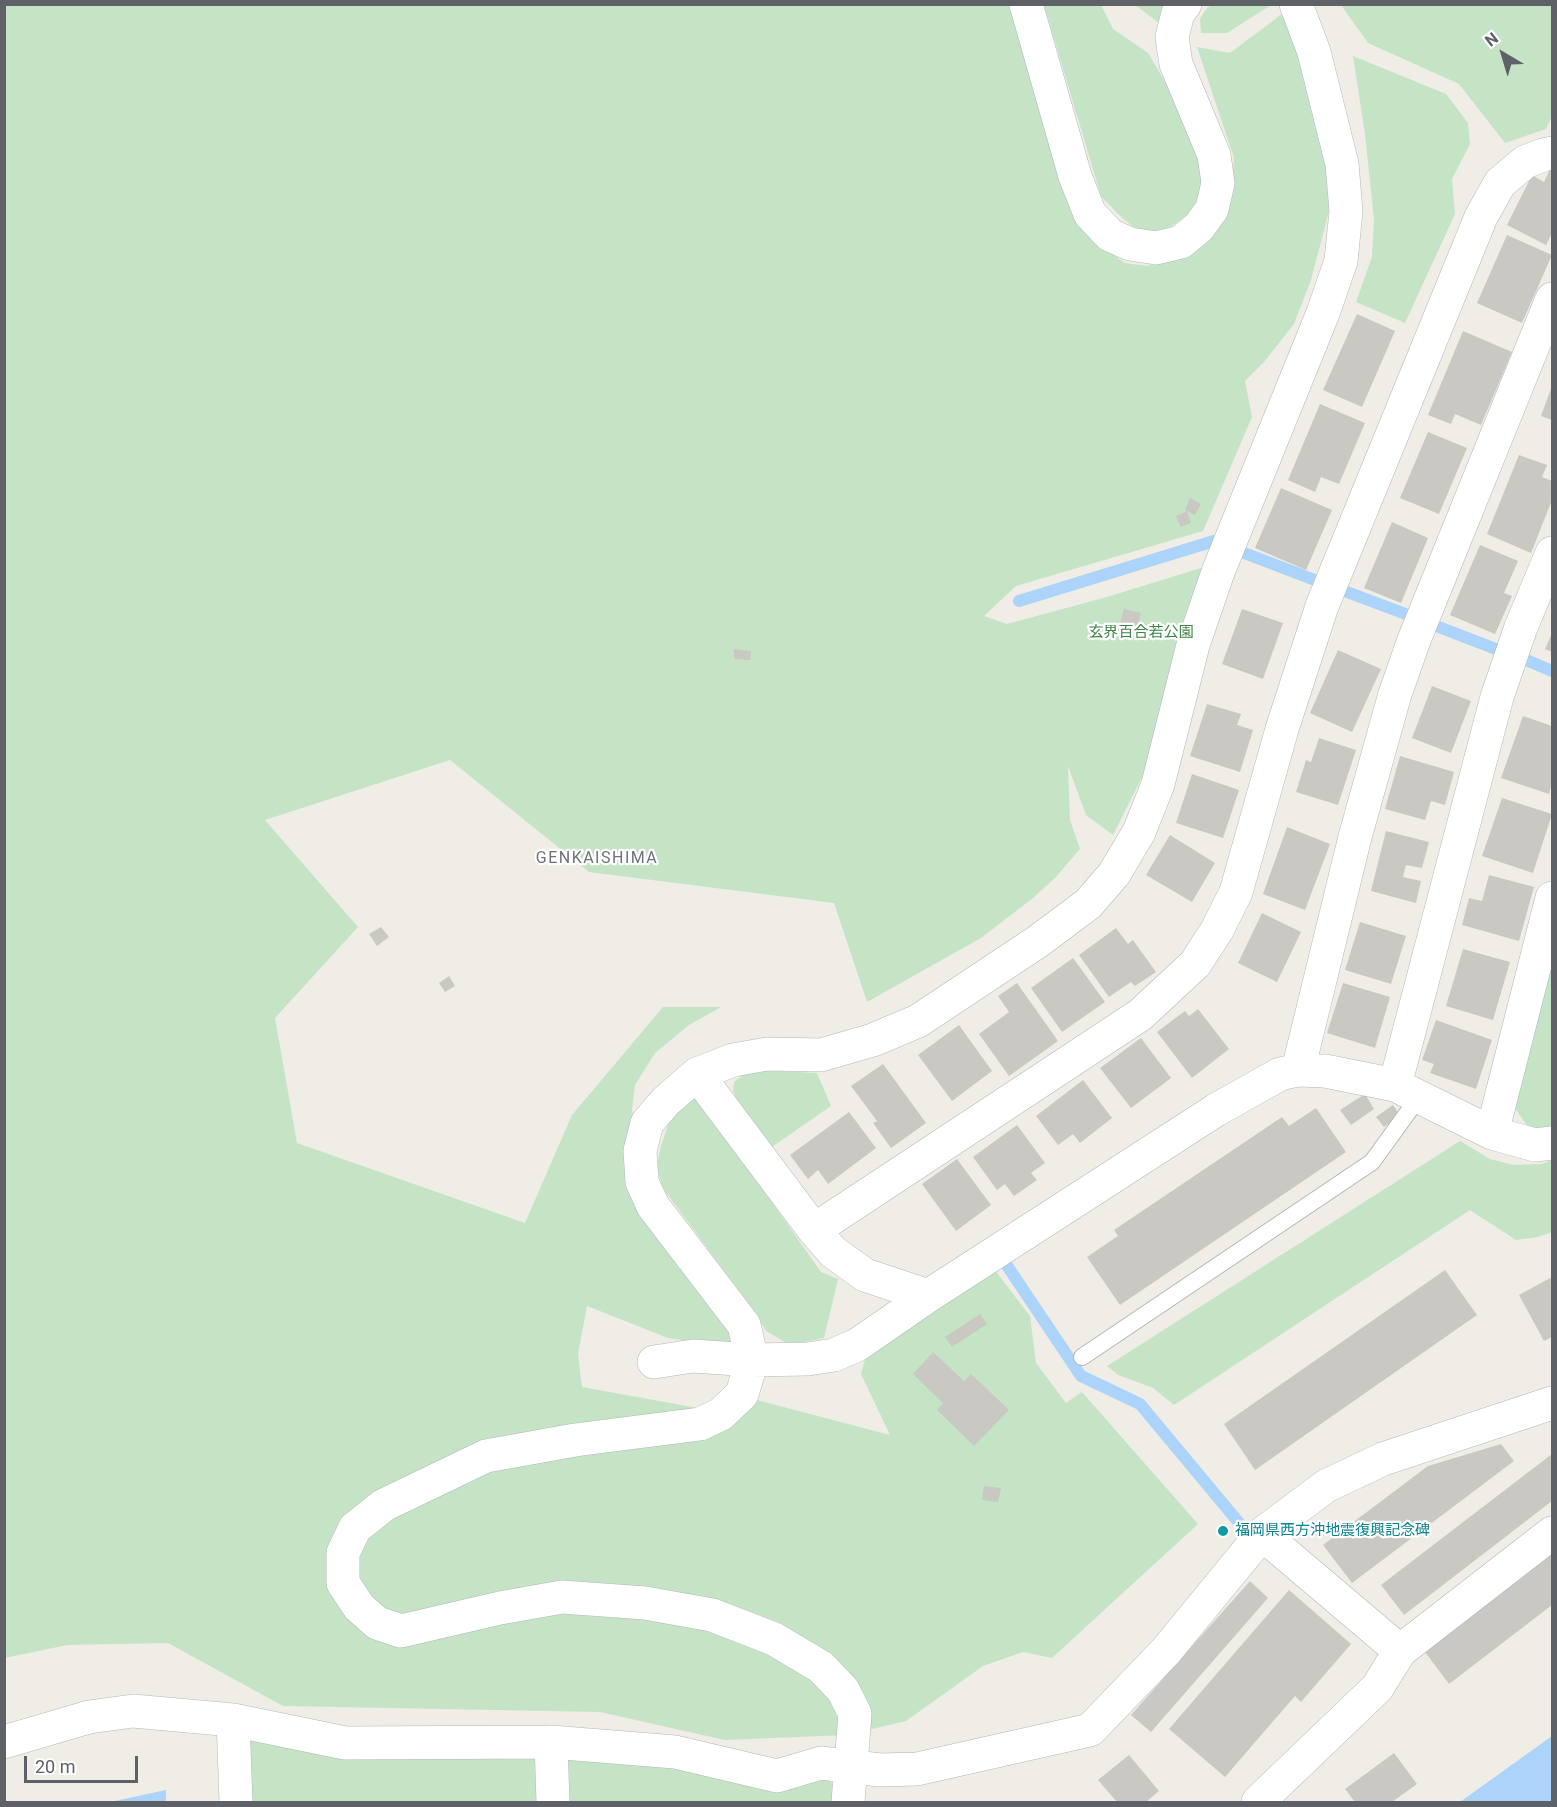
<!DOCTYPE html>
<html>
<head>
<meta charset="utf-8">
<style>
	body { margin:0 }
	#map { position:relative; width:1557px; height:1807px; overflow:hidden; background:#efede6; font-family:Roboto,sans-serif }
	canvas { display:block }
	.frame { position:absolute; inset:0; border:6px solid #5e6165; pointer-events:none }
	.north { position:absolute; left:1473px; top:24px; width:60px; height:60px; -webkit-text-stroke:4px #fff; paint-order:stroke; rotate:322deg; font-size:16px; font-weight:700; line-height:24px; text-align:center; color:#5e6165 }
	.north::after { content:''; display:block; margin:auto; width:21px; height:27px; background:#5e6165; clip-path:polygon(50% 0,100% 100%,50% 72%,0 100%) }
	.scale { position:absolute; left:24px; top:1756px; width:114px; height:27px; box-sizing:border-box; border:3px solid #5e6165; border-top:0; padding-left:8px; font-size:18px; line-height:21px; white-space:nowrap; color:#5e6165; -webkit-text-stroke:4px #fff; paint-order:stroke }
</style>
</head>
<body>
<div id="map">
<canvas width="1557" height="1807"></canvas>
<div class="frame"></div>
<div class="north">N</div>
<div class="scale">20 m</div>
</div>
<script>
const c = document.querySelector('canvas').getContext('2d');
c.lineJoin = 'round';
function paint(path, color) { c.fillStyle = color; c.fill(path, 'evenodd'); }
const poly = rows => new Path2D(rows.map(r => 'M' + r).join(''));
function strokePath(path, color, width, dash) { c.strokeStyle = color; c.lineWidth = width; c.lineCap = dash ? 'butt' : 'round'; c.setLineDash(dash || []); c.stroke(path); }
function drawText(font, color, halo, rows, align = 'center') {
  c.font = font + ' Roboto,"Noto Sans JP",sans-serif'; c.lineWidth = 4.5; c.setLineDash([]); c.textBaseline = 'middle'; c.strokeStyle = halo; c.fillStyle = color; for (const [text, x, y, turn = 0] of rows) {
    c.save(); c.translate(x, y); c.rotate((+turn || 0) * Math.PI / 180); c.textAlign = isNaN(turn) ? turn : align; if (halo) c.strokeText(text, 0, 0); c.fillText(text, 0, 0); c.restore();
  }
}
paint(poly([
	[5,5,1013,5,1106,250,1125,263,1147,266,1178,258,1219,224,1230,204,1234,158,1197,47,1230,53,1286,11,1327,153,1333,196,1311,280,1294,324,1264,362,1245,381,1252,417,1203,531,1016,586,984,616,1007,624,1107,597,1204,567,1142,777,1113,835,1086,815,1068,766,1070,820,1080,849,1056,877,1033,898,981,938,867,1002,834,903,589,872,450,760,265,820,358,927,275,1018,297,1143,525,1223,572,1115,663,1007,721,1007,689,1025,655,1053,635,1085,632,1110,635,1127,628,1167,735,1341,723,1347,668,1338,587,1306,578,1354,582,1387,731,1414,753,1399,890,1435,861,1374,867,1352,994,1269,1030,1316,1036,1363,1066,1403,1082,1392,1198,1524,1052,1658,1023,1652,983,1666,906,1721,847,1735,725,1740,600,1712,283,1706,168,1643,67,1645,5,1658],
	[1044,5,1101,5,1113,29,1148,53,1179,105,1205,173,1201,196,1187,215,1168,229,1149,233,1132,226,1117,213,1101,196],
	[1135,5,1175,5,1163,26],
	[1212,5,1212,4,1271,5,1227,33,1201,33,1200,19,1206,9],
	[1341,5,1552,5,1552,116,1546,129,1505,143,1459,84,1368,43],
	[1353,56,1446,94,1468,123,1470,144,1452,179,1455,214,1405,323,1356,302,1372,257,1374,220,1365,134],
	[1552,952,1552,1127,1530,1130,1512,1104],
	[758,1070,817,1073,831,1106,772,1147,737,1100,733,1091,734,1082,744,1074],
	[697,1096,821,1272,838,1279,824,1338,790,1345,766,1331,756,1314,662,1187,657,1166,661,1146,670,1119],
	[1460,1141,1490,1159,1513,1165,1542,1164,1552,1160,1552,1232,1538,1237,1516,1240,1470,1210,1174,1405,1153,1388,1118,1375,1107,1366],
	[241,1736,530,1749,540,1761,540,1802,245,1802],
	[577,1752,825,1775,837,1790,836,1802,564,1802,562,1763]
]), '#c5e4c6');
paint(poly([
	[1552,1736,1552,1802,1460,1802],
	[166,1790,166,1802,110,1802]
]), '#acd3f9');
strokePath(poly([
	[1239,551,1320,582],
	[1339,589,1411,616],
	[1019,601,1214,541],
	[1431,624,1501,651],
	[1524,659,1552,671],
	[1006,1264,1081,1376,1140,1404,1245,1530]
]), '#acd3f9', 12);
paint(poly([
	[1552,165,1552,233,1546,245,1507,225,1532,175,1544,182],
	[1507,235,1552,255,1522,323,1477,303],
	[1357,314,1395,331,1362,407,1323,390],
	[1463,331,1512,352,1481,425,1455,414,1451,424,1428,415],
	[1552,386,1552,420,1541,416],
	[1320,404,1365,423,1339,484,1321,477,1315,492,1288,480],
	[1428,432,1467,448,1439,514,1400,498],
	[1519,455,1547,465,1542,477,1552,481,1552,500,1531,553,1487,534],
	[1281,488,1332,510,1306,570,1255,548],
	[1190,498,1201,504,1195,515,1185,510],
	[1187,511,1191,523,1181,527,1176,516],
	[1392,522,1428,538,1401,603,1364,588],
	[1480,545,1518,561,1504,593,1512,596,1495,634,1450,615],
	[1124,609,1141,613,1136,632,1119,627],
	[1242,609,1283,623,1263,679,1222,664],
	[1552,633,1552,652,1545,649],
	[734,649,751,651,750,660,734,659],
	[1338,650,1381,669,1352,732,1310,713],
	[1432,686,1471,701,1451,753,1412,738],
	[1207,704,1241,714,1237,725,1253,730,1240,772,1190,756],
	[1523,716,1552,726,1552,783,1549,794,1501,778],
	[1319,738,1356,750,1338,805,1296,792,1306,760,1311,762],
	[1400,756,1454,772,1445,805,1431,801,1425,820,1385,809],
	[1192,774,1239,790,1223,838,1176,823],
	[1502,798,1552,814,1533,873,1482,856],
	[1287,827,1330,844,1305,910,1263,894],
	[1386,831,1429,842,1422,868,1406,865,1403,877,1421,881,1416,903,1371,891],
	[1170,835,1215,863,1192,902,1146,875],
	[1489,875,1534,887,1519,941,1462,925,1469,898,1482,901],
	[1262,913,1301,932,1277,982,1238,963],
	[1360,922,1406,936,1391,984,1345,970],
	[381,927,389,937,377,946,369,934],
	[1116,928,1128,944,1133,940,1156,972,1135,986,1131,982,1109,997,1079,955],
	[1463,949,1510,962,1493,1020,1446,1006],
	[1073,958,1105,1002,1062,1032,1031,988],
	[449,976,455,986,445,992,439,983],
	[1017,983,1058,1041,1009,1076,979,1034,1009,1012,998,996],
	[1343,983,1390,997,1375,1048,1327,1033],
	[1198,1009,1229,1049,1192,1078,1157,1032,1185,1011,1189,1016],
	[1436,1020,1492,1040,1476,1089,1430,1073,1434,1064,1422,1060],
	[959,1025,992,1071,952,1101,918,1055],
	[1141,1038,1171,1078,1131,1108,1100,1068],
	[883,1064,926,1123,891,1148,873,1123,877,1121,851,1086],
	[1083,1080,1112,1118,1080,1143,1073,1134,1058,1145,1036,1116],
	[1365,1094,1374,1109,1351,1125,1340,1110],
	[1393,1105,1400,1115,1384,1127,1376,1117],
	[1316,1108,1346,1152,1120,1305,1087,1257,1118,1236,1114,1230,1282,1117,1289,1126],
	[849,1112,876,1148,828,1184,818,1170,808,1179,790,1155],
	[1017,1125,1045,1163,1031,1173,1037,1180,1014,1196,1005,1184,997,1190,973,1157],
	[957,1159,991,1205,956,1231,922,1184],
	[1445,1270,1477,1315,1255,1470,1224,1424],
	[1552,1277,1552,1337,1544,1341,1519,1295],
	[980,1314,987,1324,952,1347,945,1337],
	[933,1352,964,1381,971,1374,1009,1410,974,1446,937,1410,943,1403,913,1374],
	[1501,1444,1514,1461,1352,1583,1323,1545,1428,1466],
	[1552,1454,1552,1501,1404,1615,1381,1585],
	[984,1486,1001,1488,998,1502,982,1500],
	[1552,1554,1552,1605,1449,1684,1425,1652],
	[1250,1581,1268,1598,1151,1732,1131,1715],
	[1289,1590,1351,1644,1301,1702,1295,1696,1225,1777,1169,1729],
	[1394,1753,1417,1784,1392,1802,1355,1802,1345,1789],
	[1129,1755,1159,1791,1146,1802,1117,1802,1098,1780]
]), '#cac8c2');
const lane = poly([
	[1082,1357,1372,1162,1419,1097]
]);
const street = poly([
	[1026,4,1075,176,1090,214,1110,235,1130,244,1156,248,1181,242,1199,227,1212,209,1218,183,1214,155,1176,64,1172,37,1178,13,1185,4],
	[1298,1070,1355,837,1395,694,1414,640,1552,299],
	[697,1074,814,1230,833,1252,865,1275,928,1296,1216,1110,1280,1074,1298,1070,1325,1071,1395,1085,1492,1133,1535,1145,1552,1143],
	[1395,1085,1497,697,1521,627,1552,553],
	[1492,1133,1552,898],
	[814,1230,1140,1015,1195,964,1217,930,1236,892,1282,729,1322,606,1481,217,1500,183,1525,162,1543,155,1552,153],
	[654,1362,693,1356,752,1360,808,1359,834,1355,857,1345,928,1296],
	[1262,1534,1400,1651],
	[233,1720,236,1802],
	[4,1742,89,1717,133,1711,233,1720,345,1743,551,1742,675,1752,777,1776,821,1763,880,1770,917,1769,1090,1730,1166,1651,1262,1534,1326,1486,1383,1459,1552,1403],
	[551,1742,553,1802],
	[848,1802,855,1714,843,1690,821,1667,774,1639,712,1615,645,1603,562,1597,500,1608,401,1631,377,1623,359,1607,343,1583,343,1553,355,1528,384,1505,486,1456,575,1440,700,1424,721,1414,742,1394,752,1360,744,1325,653,1206,642,1182,640,1151,647,1123,666,1101,697,1074,733,1060,767,1054,821,1055,873,1040,918,1021,1037,942,1088,904,1114,874,1139,832,1158,784,1193,645,1218,572,1323,313,1341,261,1346,211,1342,164,1314,52,1296,4],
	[1258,1802,1377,1688,1400,1651,1552,1533]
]);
strokePath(lane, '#b3b6ba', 18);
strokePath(street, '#b3b6ba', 34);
strokePath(lane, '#fff', 16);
strokePath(street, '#fff', 33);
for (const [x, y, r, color] of [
	[1223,1531,6,"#0f9aa8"]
]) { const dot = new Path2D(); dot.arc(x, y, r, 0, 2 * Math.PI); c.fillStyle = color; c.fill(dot); strokePath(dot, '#fff', 2); }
drawText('15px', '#3d8544', '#fff', [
	["玄界百合若公園",1141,633]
]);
drawText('15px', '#0d838f', '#fff', [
	["福岡県西方沖地震復興記念碑",1235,1531]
], 'left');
c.letterSpacing = '1.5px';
drawText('16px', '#6f7277', '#fff', [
	["GENKAISHIMA",597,859]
]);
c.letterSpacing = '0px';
</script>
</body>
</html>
